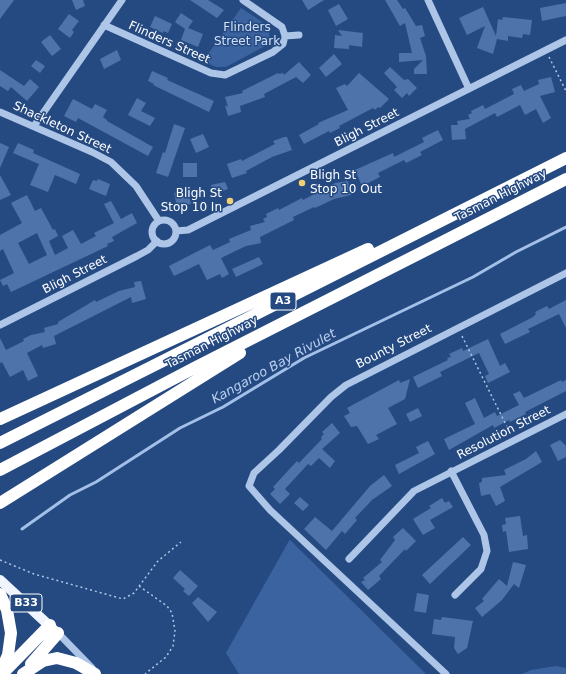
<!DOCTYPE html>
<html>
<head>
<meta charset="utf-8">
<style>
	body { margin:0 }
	canvas { display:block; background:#254a82 }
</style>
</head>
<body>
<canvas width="566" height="674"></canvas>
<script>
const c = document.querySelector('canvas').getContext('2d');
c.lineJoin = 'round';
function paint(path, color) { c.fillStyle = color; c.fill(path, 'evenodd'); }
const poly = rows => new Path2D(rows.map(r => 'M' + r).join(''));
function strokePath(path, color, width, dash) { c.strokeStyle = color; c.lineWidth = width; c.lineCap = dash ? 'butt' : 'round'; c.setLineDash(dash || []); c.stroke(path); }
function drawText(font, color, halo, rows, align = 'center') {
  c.font = font + ' "DejaVu Sans",sans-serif'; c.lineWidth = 3; c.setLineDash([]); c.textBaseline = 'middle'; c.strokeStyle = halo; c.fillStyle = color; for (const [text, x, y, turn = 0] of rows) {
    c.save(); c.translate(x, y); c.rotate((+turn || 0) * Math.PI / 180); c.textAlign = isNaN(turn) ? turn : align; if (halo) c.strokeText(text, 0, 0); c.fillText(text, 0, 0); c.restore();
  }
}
paint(poly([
	[241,8,267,25,270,38,267,45,226,67,216,67,203,61],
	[290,539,290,540,426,674,239,674,226,653],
	[556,666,566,668,566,674,522,674,531,670]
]), '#3a63a0');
strokePath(poly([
	[22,529,70,495,96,482,180,428,223,407,304,358,473,277,516,252,566,227]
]), '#a2c0e8', 3);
paint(poly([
	[0,0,14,0,0,19],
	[72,0,83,0,85,6,76,10],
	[190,0,208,0,224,10,217,18],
	[302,0,324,0,308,10],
	[385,0,397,0,403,9,405,8,416,26,422,25,425,36,420,38,426,56,427,74,414,74,414,69,423,60,399,62,399,53,412,53,405,23,400,26],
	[566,3,566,16,542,21,540,8],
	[339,4,348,19,336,26,328,10],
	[483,7,496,36,498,19,502,20,503,17,532,20,530,35,523,34,522,38,508,36,508,41,497,39,493,54,477,48,485,26,467,35,459,18],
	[181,13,193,21,188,28,203,34,198,47,181,40,185,29,175,22],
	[69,14,79,21,72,30,74,32,70,38,58,29],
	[155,16,172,24,168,33,163,31,163,33,150,27],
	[338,30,363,33,362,47,349,45,349,49,334,48,335,35,342,36],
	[50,35,61,49,52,56,41,42],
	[117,50,121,60,104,69,100,59],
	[334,54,342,64,326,77,319,68],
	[36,60,45,66,40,73,31,66],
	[299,62,311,75,303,83,296,77,264,94,265,97,240,106,241,112,228,116,225,105,228,107,225,97,243,93,242,91,278,73,279,74,283,73,284,75],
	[390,67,404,80,408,79,417,88,409,96,407,93,402,98,394,90,397,87,384,73],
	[0,70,24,86,30,79,39,87,27,101,11,87,8,91,0,86],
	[152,71,168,78,167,80,214,101,209,112,153,85,154,84,148,81],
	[359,73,389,99,380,108,378,107,375,110,373,108,339,126,340,128,330,133,329,131,304,144,299,135,319,124,318,123,348,110,336,88,345,84,347,86],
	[551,77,555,92,540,96,551,118,543,123,536,109,525,115,520,105,497,117,495,113,465,129,466,139,452,140,451,125,458,125,457,121,470,119,468,115,472,113,471,111,483,105,485,109,514,94,512,89,521,85,524,91,539,84,538,80],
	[137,98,146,103,141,111,155,118,150,126,128,115],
	[73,99,92,109,95,104,107,110,103,117,107,120,107,121,153,147,148,156,78,118,76,122,64,116],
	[174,124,185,128,168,177,156,173,163,152,165,153],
	[438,130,443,140,420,152,422,155,406,163,404,160,378,173,380,177,362,186,355,170,393,153,394,157,424,142,422,138],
	[203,134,209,147,196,153,190,139],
	[284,137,287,137,292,150,272,157,246,171,247,173,232,178,227,164,241,159,242,161,275,144,273,141],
	[0,143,9,147,0,168],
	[18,143,34,150,33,153,80,174,76,184,55,175,48,192,30,185,39,164,13,153],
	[183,163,197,163,197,177,183,177],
	[0,175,11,195,0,200],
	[98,179,110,184,106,196,89,189,93,180,97,181],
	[348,181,351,195,334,199,315,208,314,207,293,217,294,220,260,237,261,243,246,246,221,258,229,274,222,278,220,274,207,280,199,264,174,276,169,266,210,245,213,250,230,242,229,239,251,230,250,226,265,222,263,219,267,217,266,214,278,208,279,210,302,198,303,200,335,183],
	[225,182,228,189,214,194,211,185],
	[187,190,191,204,177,207,174,193],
	[27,195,35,211,41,208,53,230,55,229,58,236,49,241,55,255,68,248,62,236,73,230,81,244,96,236,94,233,114,223,104,204,111,201,121,219,132,213,137,223,112,237,114,241,107,244,108,246,11,292,7,284,3,286,0,280,14,273,3,249,0,251,0,235,22,223,11,203],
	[37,233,47,255,29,264,18,243],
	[259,257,263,264,236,277,232,269],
	[141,281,146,299,132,303,131,297,54,336,56,344,43,348,42,345,27,353,38,376,28,381,23,370,10,377,2,362,0,363,0,338,6,350,24,341,23,339,31,335,45,332,44,328,58,324,58,322,95,300,96,302,119,291,135,287,134,282],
	[566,300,566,328,559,314,528,329,530,332,505,344,500,334,533,317,536,314,535,312,547,306,549,309],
	[488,339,500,366,505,363,510,372,488,383,485,376,489,374,479,353,440,372,442,376,418,388,413,377,448,360,447,358,451,357,449,354,462,348,463,351],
	[410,379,405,399,388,408,397,424,376,435,379,439,368,444,357,426,351,427,344,416,350,413,347,408,399,380,400,383],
	[561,380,562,382,566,380,566,391,525,412,526,414,510,422,509,420,494,428,493,425,449,450,444,439,475,424,465,403,475,398,484,418,495,412,497,416,519,405,513,394,520,391,524,398],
	[418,408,422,416,410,422,406,414],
	[332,423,340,433,322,449,335,461,330,468,319,458,311,466,308,464,285,489,290,494,280,504,270,494,275,489,273,487,297,461,299,463,322,439,321,437,324,434,322,432],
	[560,440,566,446,566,457,558,461,550,445],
	[428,441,435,454,399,474,395,465,419,453,416,447],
	[536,451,542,462,500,487,505,501,496,506,490,494,481,496,479,483,482,482,482,478,506,475,504,470,526,459],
	[384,475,392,486,372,500,355,518,357,520,345,534,342,531,326,550,304,529,315,517,332,531,370,486],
	[300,497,309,505,303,511,294,503],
	[442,498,445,503,449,501,453,507,430,520,435,528,423,535,413,519,431,508,429,506],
	[520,516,523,536,527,535,528,549,509,552,506,531,503,532,502,525,506,524,505,518],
	[403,528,416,541,406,551,405,549,379,576,381,579,368,590,361,582,365,580,363,578,382,562,380,560,395,540,393,537],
	[463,537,471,545,430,584,422,575],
	[513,562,526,565,519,588,514,584,502,600,482,617,475,608,484,601,482,599,499,579,507,586],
	[180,570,198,586,189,596,183,591,185,589,173,578],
	[417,593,429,595,426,613,414,611],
	[198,597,217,612,208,622,192,603],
	[442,617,473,621,467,648,458,654,454,648,455,637,432,634,434,619,441,620]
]), '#4e73ab');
strokePath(poly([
	[549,57,566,91],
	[462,336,510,433],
	[0,560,34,574,123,599,134,593,158,561,181,542],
	[139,586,167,606,172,613,175,631,173,646,166,657,145,674]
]), '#adc5e7', 1.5, [2, 3]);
strokePath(poly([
	[428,0,469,89],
	[104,25,211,73,225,75,273,52,283,44,285,36,282,27,243,0],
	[285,36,299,35],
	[0,112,92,152,111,162,136,186,159,221],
	[34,126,122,0],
	'152 232a12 12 0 1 1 24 0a12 12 0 1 1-24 0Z',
	[176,231,188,230,566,40],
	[0,325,137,256,148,250,157,241],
	[451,471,484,535,487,551,481,569,455,595],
	[349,559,414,491,566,414],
	[58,633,92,668],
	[446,674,270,510,249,486,254,473,279,450,331,397,346,385,566,273]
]), '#adc5e7', 7);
strokePath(poly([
	[0,580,55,631]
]), '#eff4fd', 10);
strokePath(poly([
	[0,419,368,249],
	[0,443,566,158],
	[0,470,196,367,566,179],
	[0,503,240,353],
	[0,594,7,610,11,633,8,655,0,673],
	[31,664,58,633],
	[3,673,50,625],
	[23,674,43,661,57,658,76,663,95,674]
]), '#fff', 12);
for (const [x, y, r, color] of [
	[302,183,4,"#f1d172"],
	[230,201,4,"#f1d172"]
]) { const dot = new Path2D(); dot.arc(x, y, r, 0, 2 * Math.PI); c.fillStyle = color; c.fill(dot); strokePath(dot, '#254a82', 1.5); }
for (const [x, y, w] of [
	[283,301,26],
	[26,603,32]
]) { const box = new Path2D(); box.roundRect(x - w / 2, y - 9, w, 18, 3); c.fillStyle = '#254a82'; c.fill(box); strokePath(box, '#fff', 1); }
drawText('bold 11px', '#fff', null, [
	["A3",283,301],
	["B33",26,603]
]);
drawText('12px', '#d1e0f6', '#254a82', [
	["Flinders",247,28],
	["Street Park",247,42]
]);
drawText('12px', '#fff', '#254a82', [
	["Flinders Street",169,43,24],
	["Shackleton Street",62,128,25],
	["Bligh Street",367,128,-27],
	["Tasman Highway",501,196,-27],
	["Bligh Street",75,275,-27],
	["Tasman Highway",212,343,-27],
	["Bounty Street",394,347,-27],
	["Resolution Street",504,433,-27]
]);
drawText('12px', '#fff', '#254a82', [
	["Bligh St",310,176],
	["Stop 10 Out",310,190],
	["Bligh St",222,194,"right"],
	["Stop 10 In",222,208,"right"]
], 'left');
drawText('italic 13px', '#b9cfef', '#254a82', [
	["Kangaroo Bay Rivulet",274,367,-29]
]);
</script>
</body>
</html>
